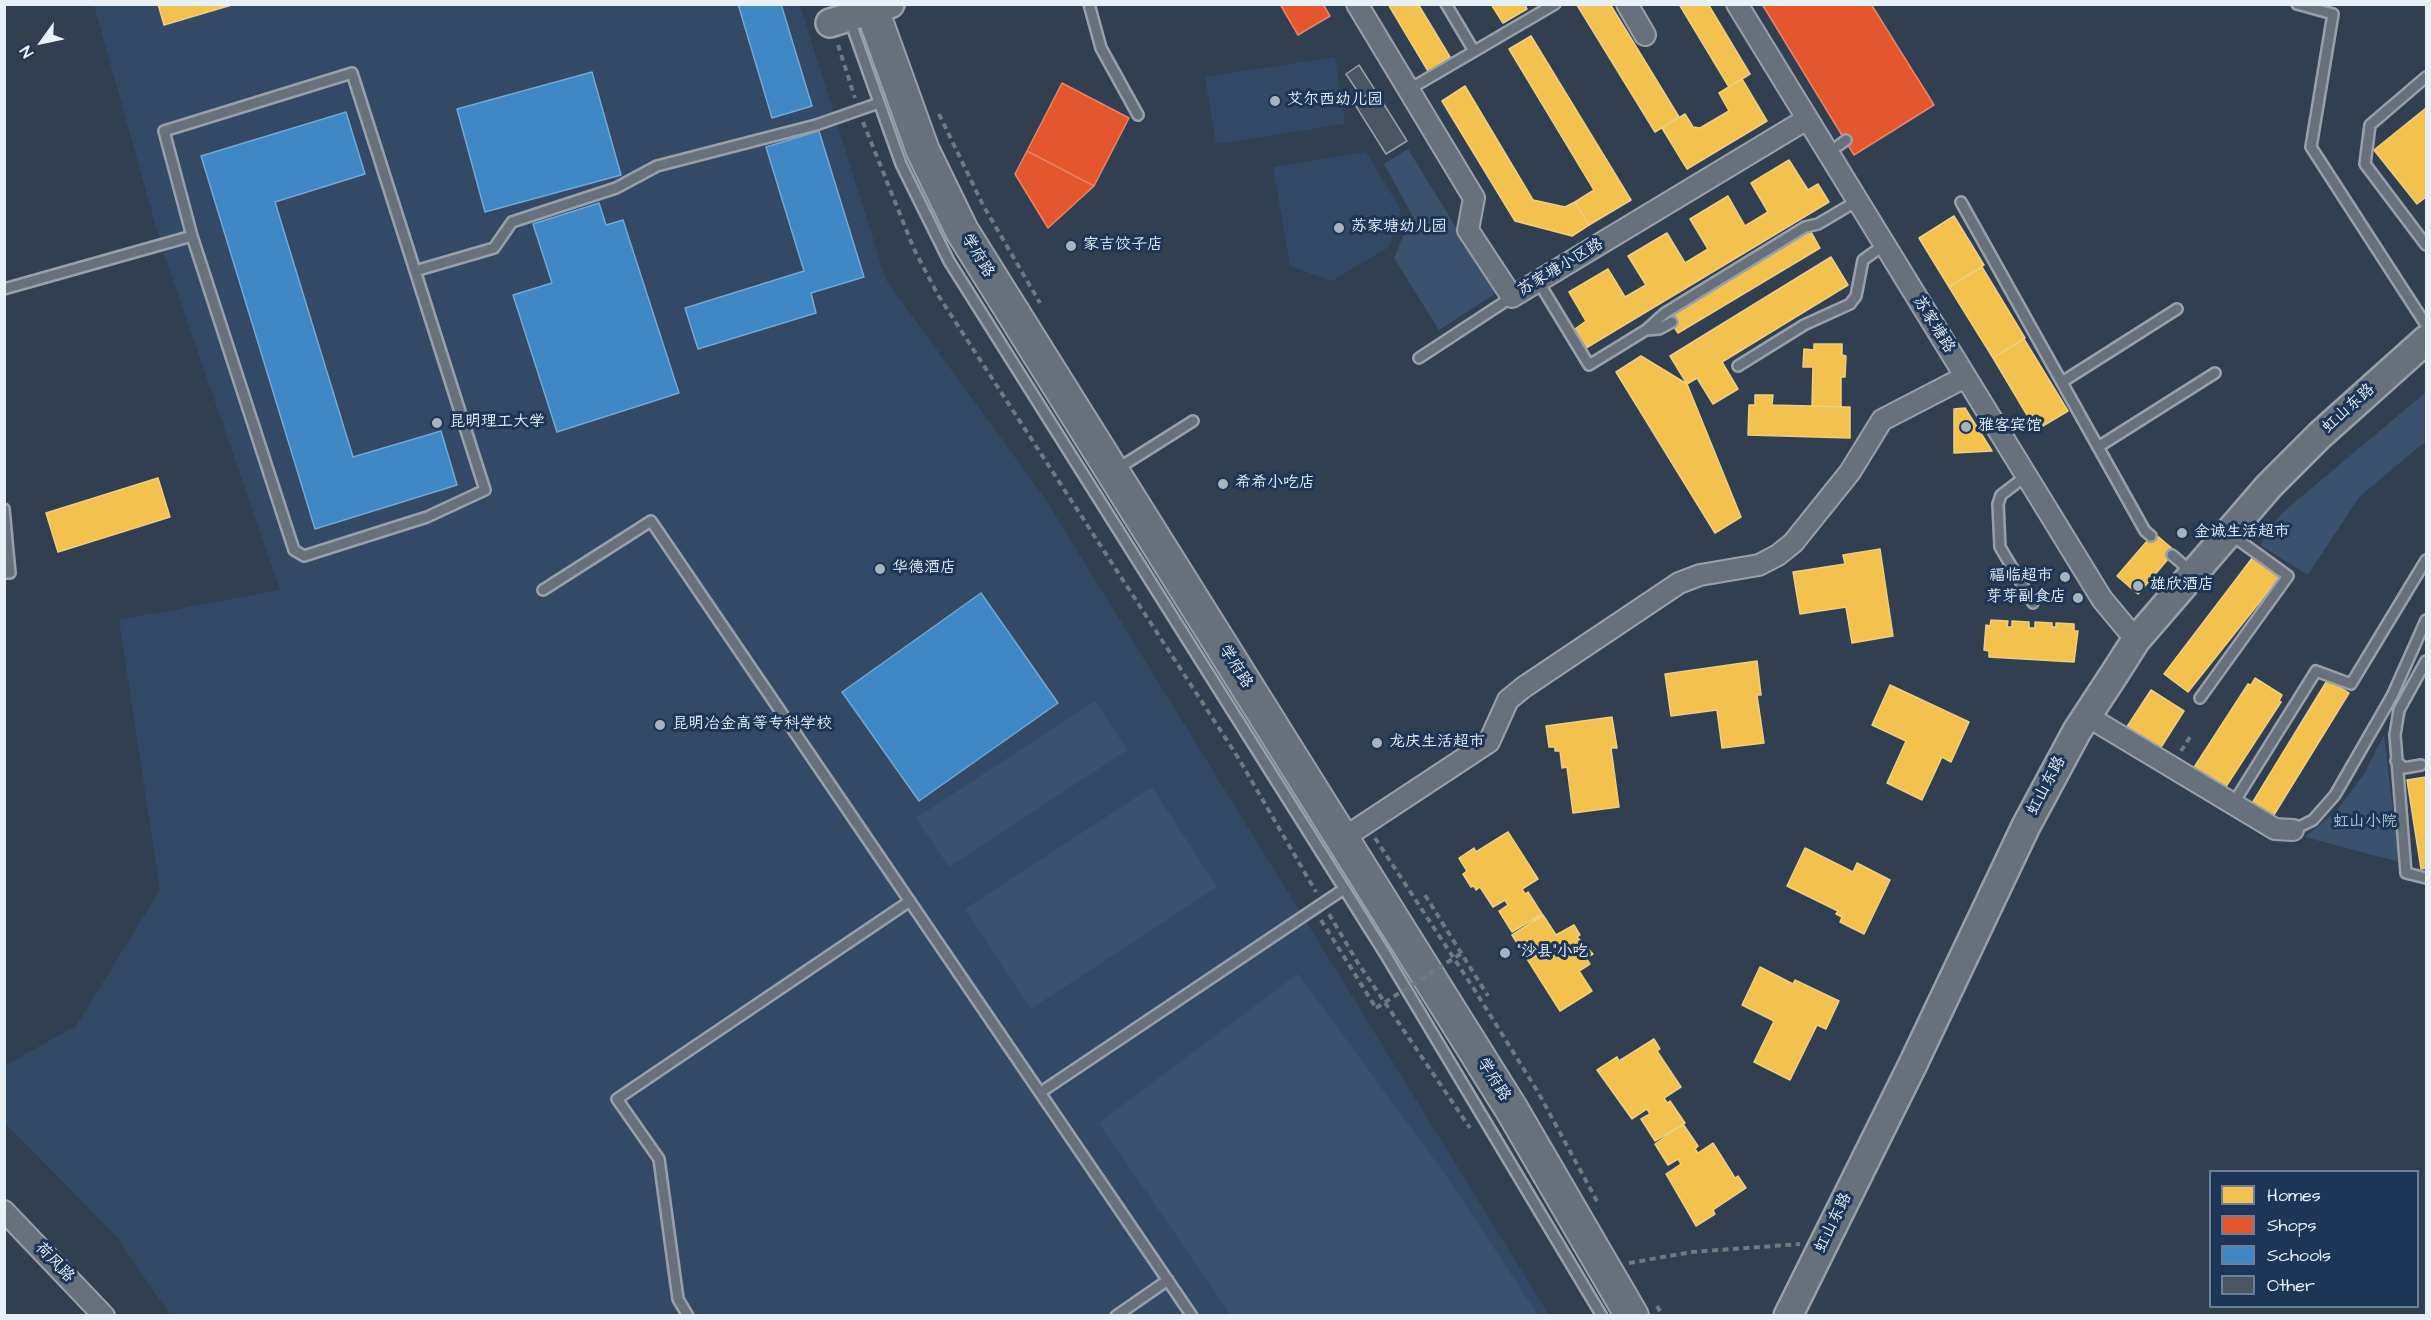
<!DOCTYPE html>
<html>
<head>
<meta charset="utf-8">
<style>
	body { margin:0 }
	#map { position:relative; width:2431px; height:1320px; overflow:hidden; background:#323f50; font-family:"Architects Daughter",sans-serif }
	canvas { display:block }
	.frame { position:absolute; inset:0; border:6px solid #e8f1f8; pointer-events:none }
	.legend { position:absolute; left:2209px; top:1170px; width:210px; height:138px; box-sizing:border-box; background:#1d3557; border:2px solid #6e8097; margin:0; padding:8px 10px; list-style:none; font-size:18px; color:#e8f1f8 }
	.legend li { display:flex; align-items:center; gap:12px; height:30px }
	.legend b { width:30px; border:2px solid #6e8097 }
	.north { position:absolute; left:12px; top:12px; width:60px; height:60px; -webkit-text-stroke:4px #1d3557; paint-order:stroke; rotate:237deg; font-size:16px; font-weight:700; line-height:24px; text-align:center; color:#e8f1f8 }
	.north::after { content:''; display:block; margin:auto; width:21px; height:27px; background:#e8f1f8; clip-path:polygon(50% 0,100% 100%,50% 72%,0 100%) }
</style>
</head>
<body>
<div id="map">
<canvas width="2431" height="1320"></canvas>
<div class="frame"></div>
<ul class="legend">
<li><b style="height:16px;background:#f2c14e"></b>Homes</li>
<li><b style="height:16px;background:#e4572e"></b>Shops</li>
<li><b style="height:16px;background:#3f88c5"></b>Schools</li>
<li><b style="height:16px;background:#4c5663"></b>Other</li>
</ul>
<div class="north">N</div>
</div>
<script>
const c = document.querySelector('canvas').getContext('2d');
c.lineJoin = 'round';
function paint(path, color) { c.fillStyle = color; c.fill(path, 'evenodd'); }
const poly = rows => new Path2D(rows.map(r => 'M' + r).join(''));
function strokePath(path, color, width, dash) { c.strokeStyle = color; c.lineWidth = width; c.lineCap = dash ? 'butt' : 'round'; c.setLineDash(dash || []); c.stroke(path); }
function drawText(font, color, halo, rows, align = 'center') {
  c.font = font + ' "Architects Daughter","LXGW WenKai TC",sans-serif'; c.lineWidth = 6; c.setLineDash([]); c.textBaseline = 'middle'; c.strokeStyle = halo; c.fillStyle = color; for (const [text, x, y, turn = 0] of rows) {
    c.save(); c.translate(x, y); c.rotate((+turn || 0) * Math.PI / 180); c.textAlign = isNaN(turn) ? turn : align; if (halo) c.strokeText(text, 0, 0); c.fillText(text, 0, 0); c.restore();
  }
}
paint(poly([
	[94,5,800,5,886,280,1044,497,1549,1315,170,1315,115,1235,5,1123,4,1066,76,1026,160,890,119,620,280,590,161,245],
	[1335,57,1345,124,1216,144,1205,77],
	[1366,152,1401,210,1389,247,1332,281,1290,266,1273,167]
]), '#334965');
paint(poly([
	[1408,149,1496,293,1439,330,1394,258,1412,215,1384,164],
	[2426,392,2426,441,2359,497,2308,575,2260,545,2282,513],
	[1095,701,1127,750,949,867,916,818],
	[2384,735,2399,862,2305,837,2337,810,2350,793,2364,774],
	[1152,787,1217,887,1031,1009,965,909],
	[1298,974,1447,1177,1538,1315,1231,1315,1099,1123]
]), '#3c516d');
const homes = poly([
	[158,4,235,4,164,25,158,4],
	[1388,4,1418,4,1450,57,1428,71,1388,4],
	[1491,4,1525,4,1527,9,1503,23,1491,4],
	[1610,4,1679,117,1655,132,1577,5,1610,4],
	[1679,4,1708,4,1750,74,1729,87,1679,4],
	[1531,36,1631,200,1589,225,1575,202,1594,190,1509,49,1531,36],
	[1903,57,1929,97,1899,116,1874,76,1903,57],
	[1742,79,1767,121,1687,169,1662,128,1685,114,1693,127,1700,128,1729,111,1719,93,1742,79],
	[1465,86,1533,200,1565,207,1575,202,1589,225,1572,236,1515,221,1442,101,1465,86],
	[2426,108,2426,197,2417,204,2374,150,2426,108],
	[1789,160,1808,190,1818,184,1829,202,1586,348,1575,329,1586,321,1569,292,1608,269,1625,297,1646,285,1628,256,1667,233,1685,263,1708,249,1690,219,1728,196,1745,226,1768,212,1751,183,1789,160],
	[1954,216,1984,265,1949,287,1919,238,1954,216],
	[1810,230,1820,248,1678,333,1667,316,1810,230],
	[1831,257,1848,285,1722,362,1738,389,1713,404,1697,378,1687,384,1670,356,1831,257],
	[1982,267,2025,338,1993,358,1949,287,1982,267],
	[2024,339,2068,411,2036,430,1993,358,2024,339],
	[1814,344,1842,344,1842,355,1846,356,1845,377,1841,377,1841,407,1812,406,1813,367,1803,367,1804,349,1814,350,1814,344],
	[1641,356,1687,384,1741,517,1715,533,1616,372,1641,356],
	[1755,395,1773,395,1772,405,1850,407,1850,438,1748,435,1749,405,1755,405,1755,395],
	[1965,408,1989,446,1992,451,1954,453,1954,409,1965,408],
	[158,478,170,517,58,552,46,513,158,478],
	[2154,533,2175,551,2138,594,2117,576,2154,533],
	[1880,549,1893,636,1852,643,1846,607,1800,614,1793,572,1845,564,1843,555,1880,549],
	[2253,557,2277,575,2278,579,2188,692,2164,674,2253,557],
	[1991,620,2008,621,2007,627,2012,627,2012,621,2029,622,2029,628,2035,628,2035,622,2052,623,2052,627,2056,627,2056,623,2074,624,2074,631,2078,631,2074,662,1989,657,1989,651,1984,650,1986,625,1990,626,1991,620],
	[1757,661,1761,695,1757,695,1764,743,1722,748,1717,710,1671,716,1665,674,1757,661],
	[2255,678,2282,695,2279,701,2281,702,2225,788,2193,769,2248,684,2251,685,2255,678],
	[2328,679,2349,693,2272,818,2251,805,2328,679],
	[1890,685,1969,722,1951,762,1942,757,1922,800,1887,783,1906,741,1872,725,1890,685],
	[2151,690,2184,711,2156,755,2123,733,2151,690],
	[1612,717,1617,748,1611,748,1619,807,1573,813,1567,767,1562,768,1560,751,1555,751,1555,747,1549,747,1546,726,1612,717],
	[2426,777,2426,868,2421,869,2407,780,2426,777],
	[1508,832,1538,879,1522,889,1525,894,1528,892,1542,914,1512,932,1499,911,1508,905,1505,900,1493,907,1480,887,1476,890,1474,886,1471,887,1463,874,1467,871,1459,858,1474,848,1476,852,1508,832],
	[1805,848,1853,872,1857,863,1890,880,1864,934,1840,922,1842,917,1836,914,1838,911,1787,886,1805,848],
	[1543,915,1556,935,1574,925,1580,935,1577,937,1593,954,1586,958,1590,964,1579,971,1592,991,1560,1011,1512,935,1543,915],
	[1760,967,1793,984,1795,980,1839,1001,1826,1029,1817,1025,1790,1080,1754,1062,1774,1021,1742,1005,1760,967],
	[1654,1039,1660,1049,1657,1051,1681,1087,1664,1098,1667,1103,1670,1101,1685,1123,1655,1141,1641,1119,1650,1114,1647,1109,1632,1119,1597,1070,1617,1057,1619,1061,1654,1039],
	[1683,1124,1698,1146,1695,1149,1698,1153,1713,1143,1735,1178,1738,1176,1746,1188,1713,1210,1715,1214,1696,1226,1666,1174,1681,1164,1678,1159,1668,1165,1655,1144,1683,1124]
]);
paint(homes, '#f2c14e');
strokePath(homes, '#efcf81', 1.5);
const shops = poly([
	[1280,4,1323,4,1330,16,1298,35,1280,4],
	[1762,4,1871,4,1934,105,1854,155,1762,4],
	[1062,83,1129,118,1094,186,1027,151,1062,83],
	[1027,151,1094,186,1048,228,1015,174,1027,151]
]);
paint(shops, '#e4572e');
strokePath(shops, '#e5856b', 1.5);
const schools = poly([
	[738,4,781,4,812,106,772,118,738,4],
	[592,72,621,175,485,212,457,109,592,72],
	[346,112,365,174,275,202,353,457,441,431,457,485,315,529,201,156,346,112],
	[819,131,864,277,811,293,816,313,698,349,685,308,804,271,766,147,819,131],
	[599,203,606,225,623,220,679,393,557,432,513,295,552,283,533,224,599,203],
	[981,593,1058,703,919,801,842,692,981,593]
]);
paint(schools, '#3f88c5');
strokePath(schools, '#72a8d4', 1.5);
const building = poly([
	[1359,65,1375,90,1362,98,1346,74,1359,65],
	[1375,90,1407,141,1386,154,1354,103,1375,90]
]);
paint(building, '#4c5663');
strokePath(building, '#99a0aa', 1.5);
const lane = poly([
	[1089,4,1101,48,1138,115],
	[1446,4,1474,51],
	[2297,4,2333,14,2311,147,2426,325],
	[849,18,901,164,949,261,1384,952,1602,1316],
	[2426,77,2370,125,2365,164,2426,245],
	[1408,90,1555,4],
	[1838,146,1846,140],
	[1961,202,2145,531,2151,536],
	[415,271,494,248,512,222,616,188,657,166,816,125,879,103],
	[1538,281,1589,365,1646,330,1665,313,1805,227,1818,224,1857,201],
	[4,289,192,236,164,131,352,73,485,490,427,517,304,556,294,550,192,236],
	[1646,330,1659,329,1672,322],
	[1419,358,1512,297],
	[1738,366,1804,325,1850,304,1856,296,1863,260,1884,245],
	[2062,382,2177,309],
	[2098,447,2215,373],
	[1117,469,1193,421],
	[2026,476,2001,495,1998,504,2000,547,2033,603],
	[4,509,10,573,4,573],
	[2172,555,2193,573],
	[543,590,651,521,1192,1316],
	[2426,661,2399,710,2395,735,2406,873,2426,878],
	[2200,698,2288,576,2230,534],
	[2396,761,2404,768,2421,765],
	[2233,804,2316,671,2351,684,2426,560],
	[2293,830,2313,820,2335,795,2392,696,2426,620],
	[1041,1092,1344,889],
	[688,1316,678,1299,659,1159,617,1099,910,901],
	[1116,1316,1168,1280]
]);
const street = poly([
	[1357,4,1474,198,1468,230,1512,297,1807,119],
	[1627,4,1645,35],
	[1737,4,2102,599,2136,640],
	[2087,716,2275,829,2293,830],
	[1342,839,1489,742,1508,700,1524,687,1679,583,1700,575,1759,565,1778,555,1793,543,1850,472,1882,420,1965,377],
	[4,1211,104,1316]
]);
const secondary = poly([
	[830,23,890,4],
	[1788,1316,1913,1064,2026,826,2077,731,2115,673,2136,640,2269,486,2320,435,2426,340]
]);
const primary = poly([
	[870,4,923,151,962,231,1512,1110,1632,1316]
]);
strokePath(lane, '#99a0aa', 14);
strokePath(street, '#99a0aa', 24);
strokePath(secondary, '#99a0aa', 32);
strokePath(primary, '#99a0aa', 36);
strokePath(poly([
	[838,45,855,98],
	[939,114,983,205,1040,303],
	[863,122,914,249,938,295,1239,759,1316,892],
	[2181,751,2192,734],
	[1375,838,1474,989,1538,1092,1598,1203],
	[1425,895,1488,996],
	[1329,914,1358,963,1470,1128],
	[1321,920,1376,1008],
	[1629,1263,1692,1252,1800,1244],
	[1657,1306,1663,1316]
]), '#707881', 4, [6, 4.5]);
strokePath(lane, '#67707b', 9);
strokePath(street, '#67707b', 20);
strokePath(secondary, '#67707b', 27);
strokePath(primary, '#67707b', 32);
strokePath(poly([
	[1376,1008,1462,953]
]), '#707881', 4, [6, 4.5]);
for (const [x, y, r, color] of [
	[1275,101,6,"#a8b3bd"],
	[1339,228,6,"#a8b3bd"],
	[1071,246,6,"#a8b3bd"],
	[437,423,6,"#a8b3bd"],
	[1966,427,6,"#a8b3bd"],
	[1223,484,6,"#a8b3bd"],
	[2182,533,6,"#a8b3bd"],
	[880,569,6,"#a8b3bd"],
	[2065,577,6,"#a8b3bd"],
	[2138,586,6,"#a8b3bd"],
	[2078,598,6,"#a8b3bd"],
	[660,725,6,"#a8b3bd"],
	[1377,743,6,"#a8b3bd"],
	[1505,953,6,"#a8b3bd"]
]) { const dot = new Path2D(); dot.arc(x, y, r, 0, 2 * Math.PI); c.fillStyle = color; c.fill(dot); strokePath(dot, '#1d3557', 2); }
drawText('16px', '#e8f1f8', '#1d3557', [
	["艾尔西幼儿园",1287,101],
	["苏家塘幼儿园",1351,228],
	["家吉饺子店",1083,246],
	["昆明理工大学",449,423],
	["雅客宾馆",1978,427],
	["希希小吃店",1235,484],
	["金诚生活超市",2194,533],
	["华德酒店",892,569],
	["福临超市",2053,577,"right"],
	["雄欣酒店",2150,586],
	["芽芽副食店",2066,598,"right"],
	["昆明冶金高等专科学校",672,725],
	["龙庆生活超市",1389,743],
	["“沙县”小吃",1517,953]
], 'left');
drawText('16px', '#e8f1f8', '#1d3557', [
	["学府路",977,256,59],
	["苏家塘小区路",1561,268,-31],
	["苏家塘路",1933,325,58],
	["虹山东路",2349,409,-42],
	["学府路",1235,667,58],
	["虹山东路",2047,786,-62],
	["学府路",1493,1080,58],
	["虹山东路",1834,1223,-64],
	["荷风路",54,1263,46]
]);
drawText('16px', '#b5c2d0', '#1d3557', [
	["虹山小院",2365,823]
]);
</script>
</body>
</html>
